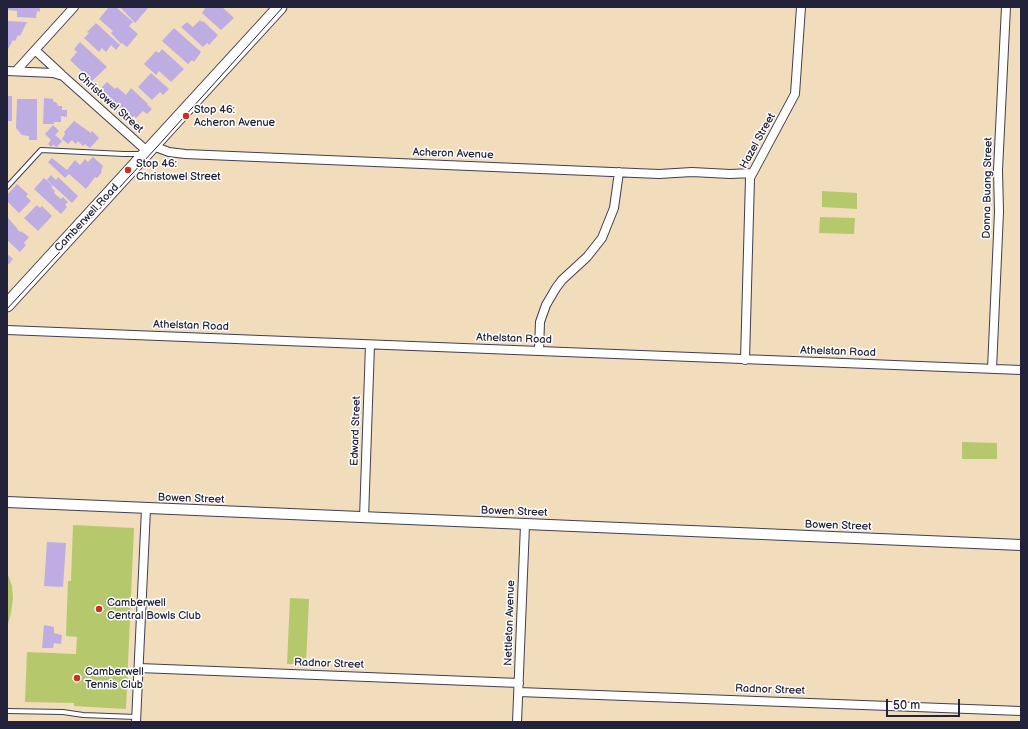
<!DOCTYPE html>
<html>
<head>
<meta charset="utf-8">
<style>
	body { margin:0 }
	#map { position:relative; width:1028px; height:729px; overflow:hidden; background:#f1ddbc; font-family:"Balsamiq Sans",sans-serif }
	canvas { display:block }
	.frame { position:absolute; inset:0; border:8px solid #22223b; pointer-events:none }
	.scale { position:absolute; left:886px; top:699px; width:74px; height:18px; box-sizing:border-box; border:2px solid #22223b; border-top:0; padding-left:5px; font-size:12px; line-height:14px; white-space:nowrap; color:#22223b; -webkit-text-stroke:3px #fff; paint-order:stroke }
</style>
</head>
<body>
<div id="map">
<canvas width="1028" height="729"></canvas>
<div class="frame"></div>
<div class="scale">50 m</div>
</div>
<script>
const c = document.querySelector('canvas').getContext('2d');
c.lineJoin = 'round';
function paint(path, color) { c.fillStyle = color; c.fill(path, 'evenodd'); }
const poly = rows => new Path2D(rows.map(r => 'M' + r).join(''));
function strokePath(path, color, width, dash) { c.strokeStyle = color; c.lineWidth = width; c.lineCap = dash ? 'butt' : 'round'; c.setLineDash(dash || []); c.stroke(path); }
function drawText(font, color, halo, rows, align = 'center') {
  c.font = font + ' "Balsamiq Sans",sans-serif'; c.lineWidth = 3; c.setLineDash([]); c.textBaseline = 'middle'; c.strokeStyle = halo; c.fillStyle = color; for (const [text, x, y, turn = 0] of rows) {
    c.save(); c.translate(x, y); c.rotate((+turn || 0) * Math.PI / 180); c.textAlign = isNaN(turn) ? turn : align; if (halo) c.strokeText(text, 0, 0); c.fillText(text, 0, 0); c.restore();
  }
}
paint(poly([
	[822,191,857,193,857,209,822,207],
	[820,217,855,218,854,234,819,233],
	[962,442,997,443,997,459,962,459],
	[73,525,134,528,126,709,74,706,74,703,25,702,27,652,76,654,77,637,66,636,68,581,71,581],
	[7,572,12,586,13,598,11,613,7,628],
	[290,598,309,599,306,664,287,664]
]), '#b5c86c');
paint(poly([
	[7,7,40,7,40,12,37,11,36,18,17,17,17,11,7,10],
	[109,7,116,7,133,22,129,26,138,34,127,47,122,43,121,44,111,33,113,31,99,19],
	[120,7,149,7,135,23],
	[206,7,222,7,234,18,221,30,202,13],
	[200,20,202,22,203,21,218,35,209,45,207,43,203,47,181,27,187,22,193,27],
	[7,21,27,22,20,36,18,35,15,41,13,40,7,51],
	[96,23,120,45,116,50,111,45,106,52,102,48,99,52,84,38,89,33,87,32],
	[174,28,201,52,194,62,192,60,188,64,162,41],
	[80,42,107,67,92,81,70,60,77,52,74,49],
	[162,49,184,69,171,82,159,71,156,75,144,64,156,51,159,53],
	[151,73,169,89,163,95,160,92,152,100,138,87],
	[107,82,115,89,117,87,126,95,131,88,148,104,147,104,152,109,147,114,143,111,136,118,134,116,132,118,106,96,107,94,101,88],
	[7,96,12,96,12,121,7,121],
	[44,98,53,99,53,101,57,103,58,106,62,106,62,110,67,110,67,117,61,116,61,122,54,122,54,124,43,124],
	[17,99,37,99,37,140,29,140,29,136,22,135,16,128],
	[74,121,91,133,92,131,99,138,90,148,85,144,83,146,78,141,76,144,72,140,68,144,62,139,65,134,64,132],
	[53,125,59,131,55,135,62,141,57,147,53,145,51,147,48,144,51,140,45,134],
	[93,157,103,166,101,171,102,172,97,178,95,177,86,189,69,174,65,178,48,162,52,158,67,170,75,160,80,165,85,159,88,162],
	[51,175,56,180,58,177,78,196,72,203,47,180],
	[44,178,53,186,51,187,55,191,54,193,61,199,63,197,68,202,65,205,67,207,61,214,34,189],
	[17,184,28,194,26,196,31,201,19,213,7,201,7,195],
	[37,205,40,208,42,206,52,216,38,231,24,218],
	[7,217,17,228,17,229,20,232,21,231,29,237,24,243,26,245,20,252,7,240],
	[7,254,13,259,7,266],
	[47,542,66,543,63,587,44,586],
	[44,625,54,627,54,633,62,635,61,644,54,643,53,648,42,648]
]), '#bdade3');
const service = poly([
	[7,187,41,150,124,154,142,154],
	[7,711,63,712,83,715,136,717]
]);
const minor = poly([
	[35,50,61,74],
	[7,71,53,73,63,76,148,152],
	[16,71,74,7],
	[153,146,169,152,185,154,659,174,692,172,730,174,752,173],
	[7,330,1021,370],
	[539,351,540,322,546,305,556,288,562,280,587,257,602,238,614,208,619,172],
	[745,360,750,178,795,94,801,7],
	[992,369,999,212,998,170,1006,7],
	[364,518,370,345],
	[139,668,519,683],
	[519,692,1021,711],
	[136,722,146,509],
	[517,722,525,525]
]);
const tertiary = poly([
	[7,502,1021,545]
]);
const primary = poly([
	[7,305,280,7]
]);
strokePath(service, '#413e4e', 6);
strokePath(minor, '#413e4e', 10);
strokePath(tertiary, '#413e4e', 12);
strokePath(primary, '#413e4e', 15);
strokePath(service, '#fff', 4);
strokePath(minor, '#fff', 8);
strokePath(tertiary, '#fff', 10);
strokePath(primary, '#fff', 13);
strokePath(poly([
	[7,309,156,148,283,7]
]), '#22223b', 1);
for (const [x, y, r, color] of [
	[186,116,4,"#c8321e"],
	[128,170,4,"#c8321e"],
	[99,609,4,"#c8321e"],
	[77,678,4,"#c8321e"]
]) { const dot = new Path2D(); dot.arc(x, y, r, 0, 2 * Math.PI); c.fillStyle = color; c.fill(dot); strokePath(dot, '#fff', 1.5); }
drawText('11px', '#22223b', '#fff', [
	["Christowel Street",110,103,42],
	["Hazel Street",758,141,-61],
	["Acheron Avenue",453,154,2],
	["Donna Buang Street",988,188,-89],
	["Camberwell Road",87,218,-47],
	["Athelstan Road",191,326,2],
	["Athelstan Road",514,339,2],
	["Athelstan Road",838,352,2],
	["Edward Street",356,431,-88],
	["Bowen Street",191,499,2],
	["Bowen Street",514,512,2],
	["Bowen Street",838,526,2],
	["Nettleton Avenue",510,623,-88],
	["Radnor Street",329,664,2],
	["Radnor Street",770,690,2]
]);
drawText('11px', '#22223b', '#fff', [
	["Stop 46:",194,110],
	["Acheron Avenue",194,123],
	["Stop 46:",136,164],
	["Christowel Street",136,177],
	["Camberwell",107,603],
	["Central Bowls Club",107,616],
	["Camberwell",85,672],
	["Tennis Club",85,685]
], 'left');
</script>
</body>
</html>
